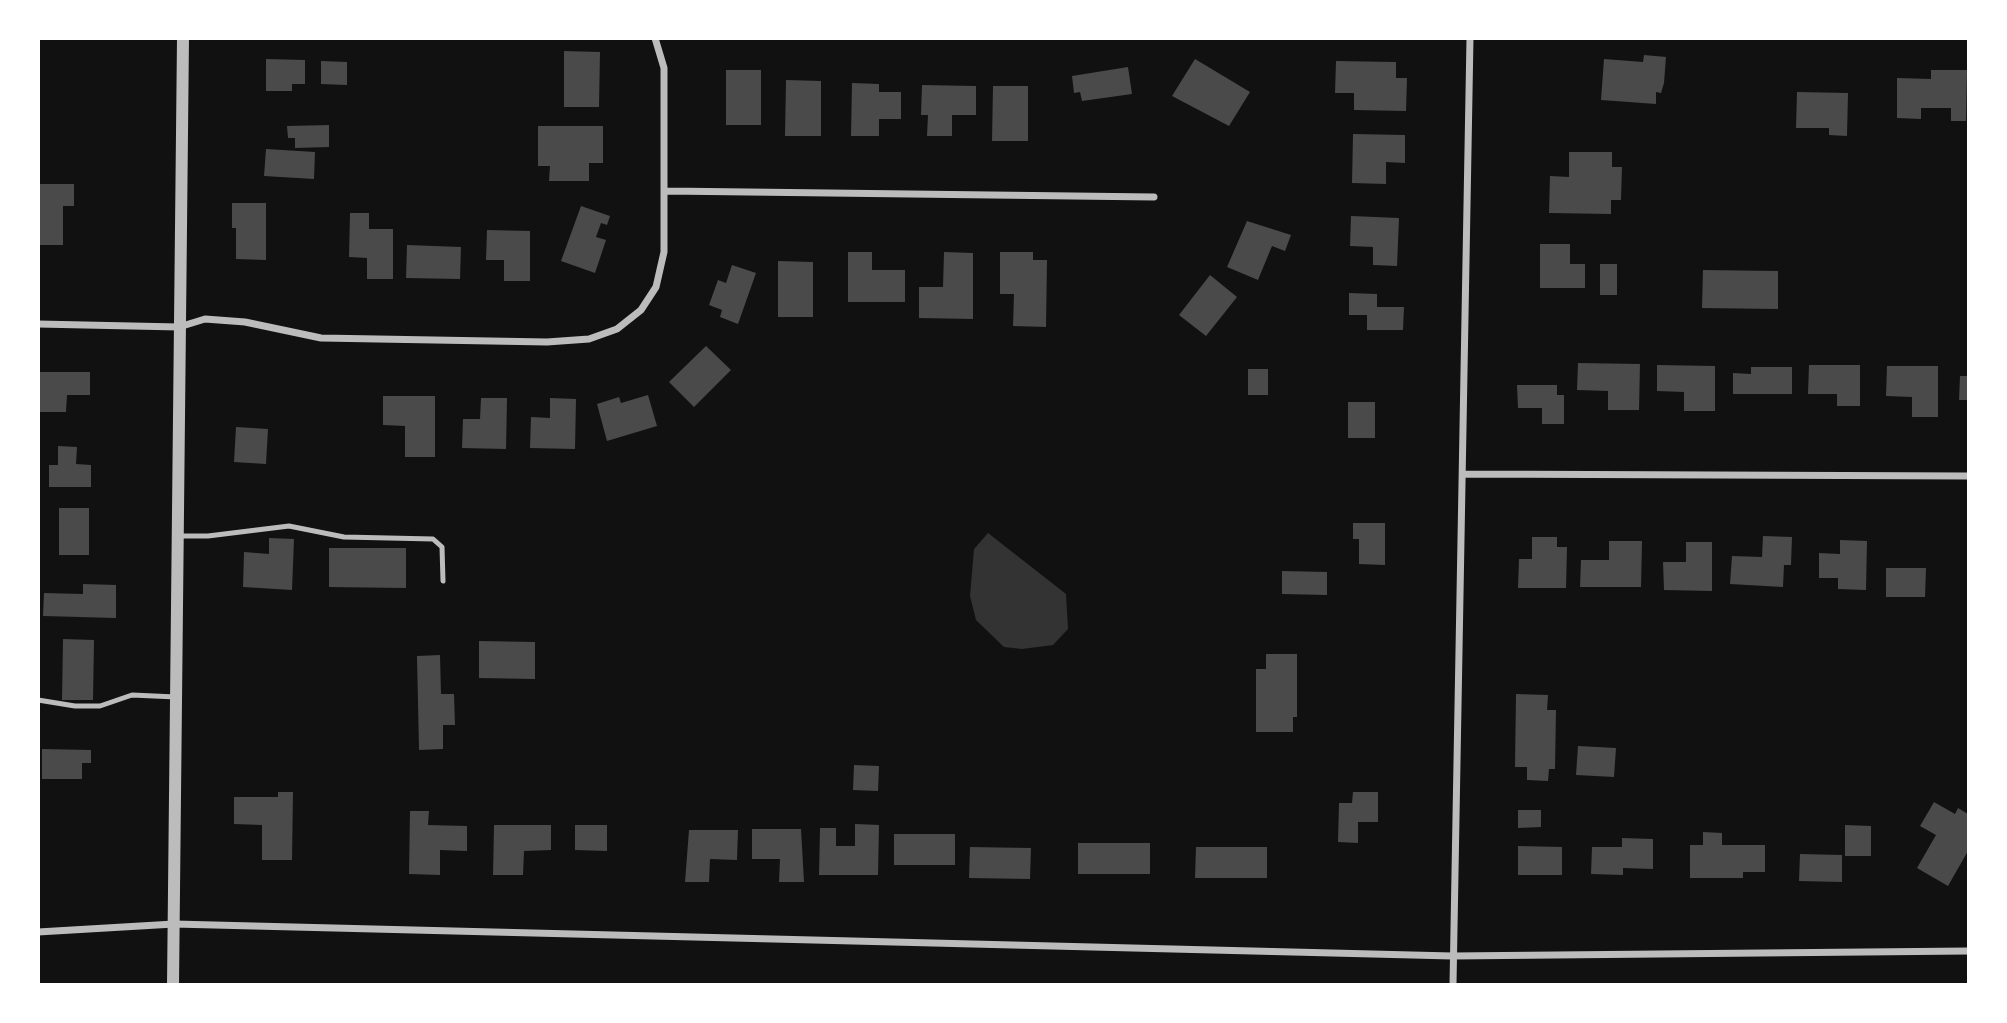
<!DOCTYPE html>
<html>
<head>
<meta charset="utf-8">
<style>
	body { margin:0 }
	#map { position:relative; width:2007px; height:1023px; overflow:hidden; background:#111; font-family:Mulish,sans-serif }
	canvas { display:block }
	.frame { position:absolute; inset:0; border:40px solid #fff; pointer-events:none }
</style>
</head>
<body>
<div id="map">
<canvas width="2007" height="1023"></canvas>
<div class="frame"></div>
</div>
<script>
const c = document.querySelector('canvas').getContext('2d');
c.lineJoin = 'round';
function paint(path, color) { c.fillStyle = color; c.fill(path, 'evenodd'); }
const poly = rows => new Path2D(rows.map(r => 'M' + r).join(''));
function strokePath(path, color, width, dash) { c.strokeStyle = color; c.lineWidth = width; c.lineCap = dash ? 'butt' : 'round'; c.setLineDash(dash || []); c.stroke(path); }
paint(poly([
	[988,533,1066,594,1068,629,1053,645,1022,649,1004,647,976,620,970,596,974,549]
]), '#333');
paint(poly([
	[564,51,600,52,599,107,564,107],
	[1644,55,1666,57,1664,83,1661,93,1656,92,1656,104,1601,100,1604,59,1643,62],
	[266,59,305,60,305,84,292,84,292,91,266,91],
	[1195,59,1250,92,1229,126,1172,96],
	[321,61,347,62,347,85,321,84],
	[1336,61,1396,62,1396,78,1407,78,1406,111,1354,110,1354,93,1335,93],
	[1128,67,1132,94,1082,101,1080,92,1074,93,1072,76],
	[726,70,761,70,761,125,726,125],
	[1931,70,1967,70,1966,121,1951,121,1951,108,1921,108,1921,119,1897,118,1897,78,1931,79],
	[786,80,821,81,821,136,785,136],
	[852,83,879,84,879,92,901,92,901,119,879,119,879,136,851,136],
	[922,85,976,86,976,115,952,115,952,136,927,136,928,115,921,115],
	[993,86,1028,86,1028,141,992,141],
	[1797,92,1848,93,1847,136,1829,135,1829,128,1796,128],
	[329,125,329,147,295,148,295,138,288,138,287,126],
	[538,126,603,126,603,163,589,163,589,181,549,181,550,166,538,166],
	[1353,134,1405,135,1405,163,1386,162,1386,184,1352,183],
	[266,149,315,152,314,179,264,176],
	[1569,152,1612,152,1612,167,1622,167,1621,200,1611,200,1611,214,1549,213,1550,176,1569,177],
	[38,184,74,184,74,206,63,206,63,245,38,245],
	[232,203,266,203,266,260,236,259,236,228,232,228],
	[581,206,610,216,607,225,601,223,596,237,606,240,595,273,561,261],
	[350,213,369,213,369,229,393,229,393,279,367,279,367,258,349,257],
	[1351,216,1399,218,1397,266,1373,265,1373,247,1350,246],
	[1247,221,1291,235,1285,251,1272,246,1258,280,1227,267],
	[487,230,530,231,530,281,504,281,504,260,486,260],
	[1540,244,1570,244,1570,264,1585,264,1585,288,1540,288],
	[407,245,461,247,460,279,406,278],
	[848,252,872,252,872,270,905,270,905,302,848,302],
	[944,252,973,253,973,319,919,318,919,287,943,287],
	[1000,252,1033,252,1033,260,1047,260,1046,327,1013,326,1014,294,1000,294],
	[778,261,813,262,813,317,778,317],
	[1600,264,1617,264,1617,295,1600,295],
	[732,265,756,273,738,324,720,317,722,310,709,305,718,280,726,283],
	[1703,270,1778,271,1778,309,1702,308],
	[1210,275,1237,297,1206,336,1179,315],
	[1349,293,1377,294,1377,307,1404,307,1403,330,1367,330,1367,315,1349,315],
	[706,346,731,370,694,407,669,382],
	[1578,363,1640,364,1639,410,1608,410,1608,391,1577,390],
	[1657,365,1715,366,1715,411,1684,411,1684,392,1657,391],
	[1809,365,1860,365,1860,406,1837,406,1837,394,1808,394],
	[1887,366,1938,366,1938,417,1912,417,1912,397,1886,396],
	[1751,367,1792,367,1792,394,1733,394,1733,373,1751,374],
	[1248,369,1268,369,1268,395,1248,395],
	[38,372,90,372,90,395,67,395,66,412,38,412],
	[1960,376,1968,376,1968,400,1959,400],
	[1517,385,1557,385,1557,395,1564,395,1564,424,1542,424,1542,408,1518,408],
	[648,395,657,426,607,441,597,404,619,397,621,403],
	[383,396,435,396,435,457,405,457,405,426,383,425],
	[481,398,507,398,506,449,462,448,463,419,480,419],
	[550,398,576,399,575,449,530,448,531,417,550,418],
	[1348,402,1375,402,1375,438,1348,438],
	[236,427,268,429,266,464,234,462],
	[58,446,77,447,76,464,91,465,91,487,49,487,49,465,58,465],
	[59,508,89,508,89,555,59,555],
	[1353,523,1385,523,1385,565,1359,564,1359,539,1353,539],
	[1763,536,1792,537,1791,565,1784,565,1783,587,1730,584,1732,556,1762,557],
	[1532,537,1557,537,1557,547,1567,547,1566,588,1518,588,1519,559,1532,559],
	[269,538,294,539,292,590,243,587,244,552,269,554],
	[1840,540,1867,541,1866,590,1838,589,1838,578,1819,578,1819,553,1840,554],
	[1609,541,1642,541,1641,587,1580,587,1581,560,1609,560],
	[1686,542,1712,542,1712,591,1664,590,1663,562,1686,562],
	[329,548,406,548,406,588,329,587],
	[1886,568,1926,568,1925,597,1886,597],
	[1282,571,1327,572,1327,595,1282,594],
	[83,584,116,585,116,618,43,616,44,593,83,594],
	[63,639,94,640,93,700,62,700],
	[479,641,535,642,535,679,479,678],
	[1266,654,1297,654,1297,717,1293,717,1293,732,1256,732,1256,669,1266,669],
	[440,655,441,694,454,694,455,725,443,725,443,749,419,750,417,656],
	[1516,694,1548,695,1547,710,1556,710,1555,769,1549,769,1548,781,1527,780,1527,767,1515,767],
	[1578,746,1616,748,1614,777,1576,775],
	[42,749,91,750,91,763,82,763,82,779,42,779],
	[854,765,879,766,878,791,853,790],
	[278,792,293,792,292,860,262,860,262,825,234,824,234,797,278,797],
	[1353,792,1378,792,1378,822,1358,822,1358,843,1338,842,1339,803,1352,803],
	[1934,802,1955,814,1958,808,1968,814,1968,851,1948,886,1917,868,1936,835,1920,826],
	[1518,810,1541,810,1541,827,1518,828],
	[410,811,429,811,428,825,467,826,467,851,440,850,440,875,409,874],
	[855,824,879,825,878,875,819,875,820,828,836,828,836,846,855,846],
	[494,825,551,825,551,850,524,851,523,875,493,875],
	[575,825,607,825,607,851,575,850],
	[1845,825,1871,826,1871,856,1845,856],
	[752,829,801,829,804,882,779,882,780,859,752,859],
	[689,830,738,830,737,860,710,859,709,882,685,882],
	[1703,832,1722,833,1722,845,1765,845,1765,872,1743,872,1743,878,1690,878,1690,845,1703,845],
	[894,834,955,834,955,865,894,865],
	[1622,838,1653,839,1653,869,1623,868,1623,875,1591,874,1592,847,1622,847],
	[1078,843,1150,843,1150,874,1078,874],
	[1518,846,1562,847,1562,875,1518,875],
	[970,847,1031,848,1030,879,969,878],
	[1196,847,1267,847,1267,878,1195,878],
	[1800,854,1842,855,1842,882,1799,881]
]), '#4a4a4a');
strokePath(poly([
	[178,536,208,536,289,526,344,537,433,539,442,547,443,581],
	[38,700,75,706,100,706,132,695,176,697]
]), '#bcbcbc', 5);
strokePath(poly([
	[667,191,1154,197],
	[38,324,179,327,205,319,245,322,321,338,547,342,589,339,617,329,641,310,656,287,664,252,664,68,655,38],
	[1464,474,1968,476],
	[38,932,174,924,1452,956,1968,951],
	[1453,984,1470,38]
]), '#bcbcbc', 7);
strokePath(poly([
	[173,984,183,38]
]), '#bcbcbc', 12);
</script>
</body>
</html>
